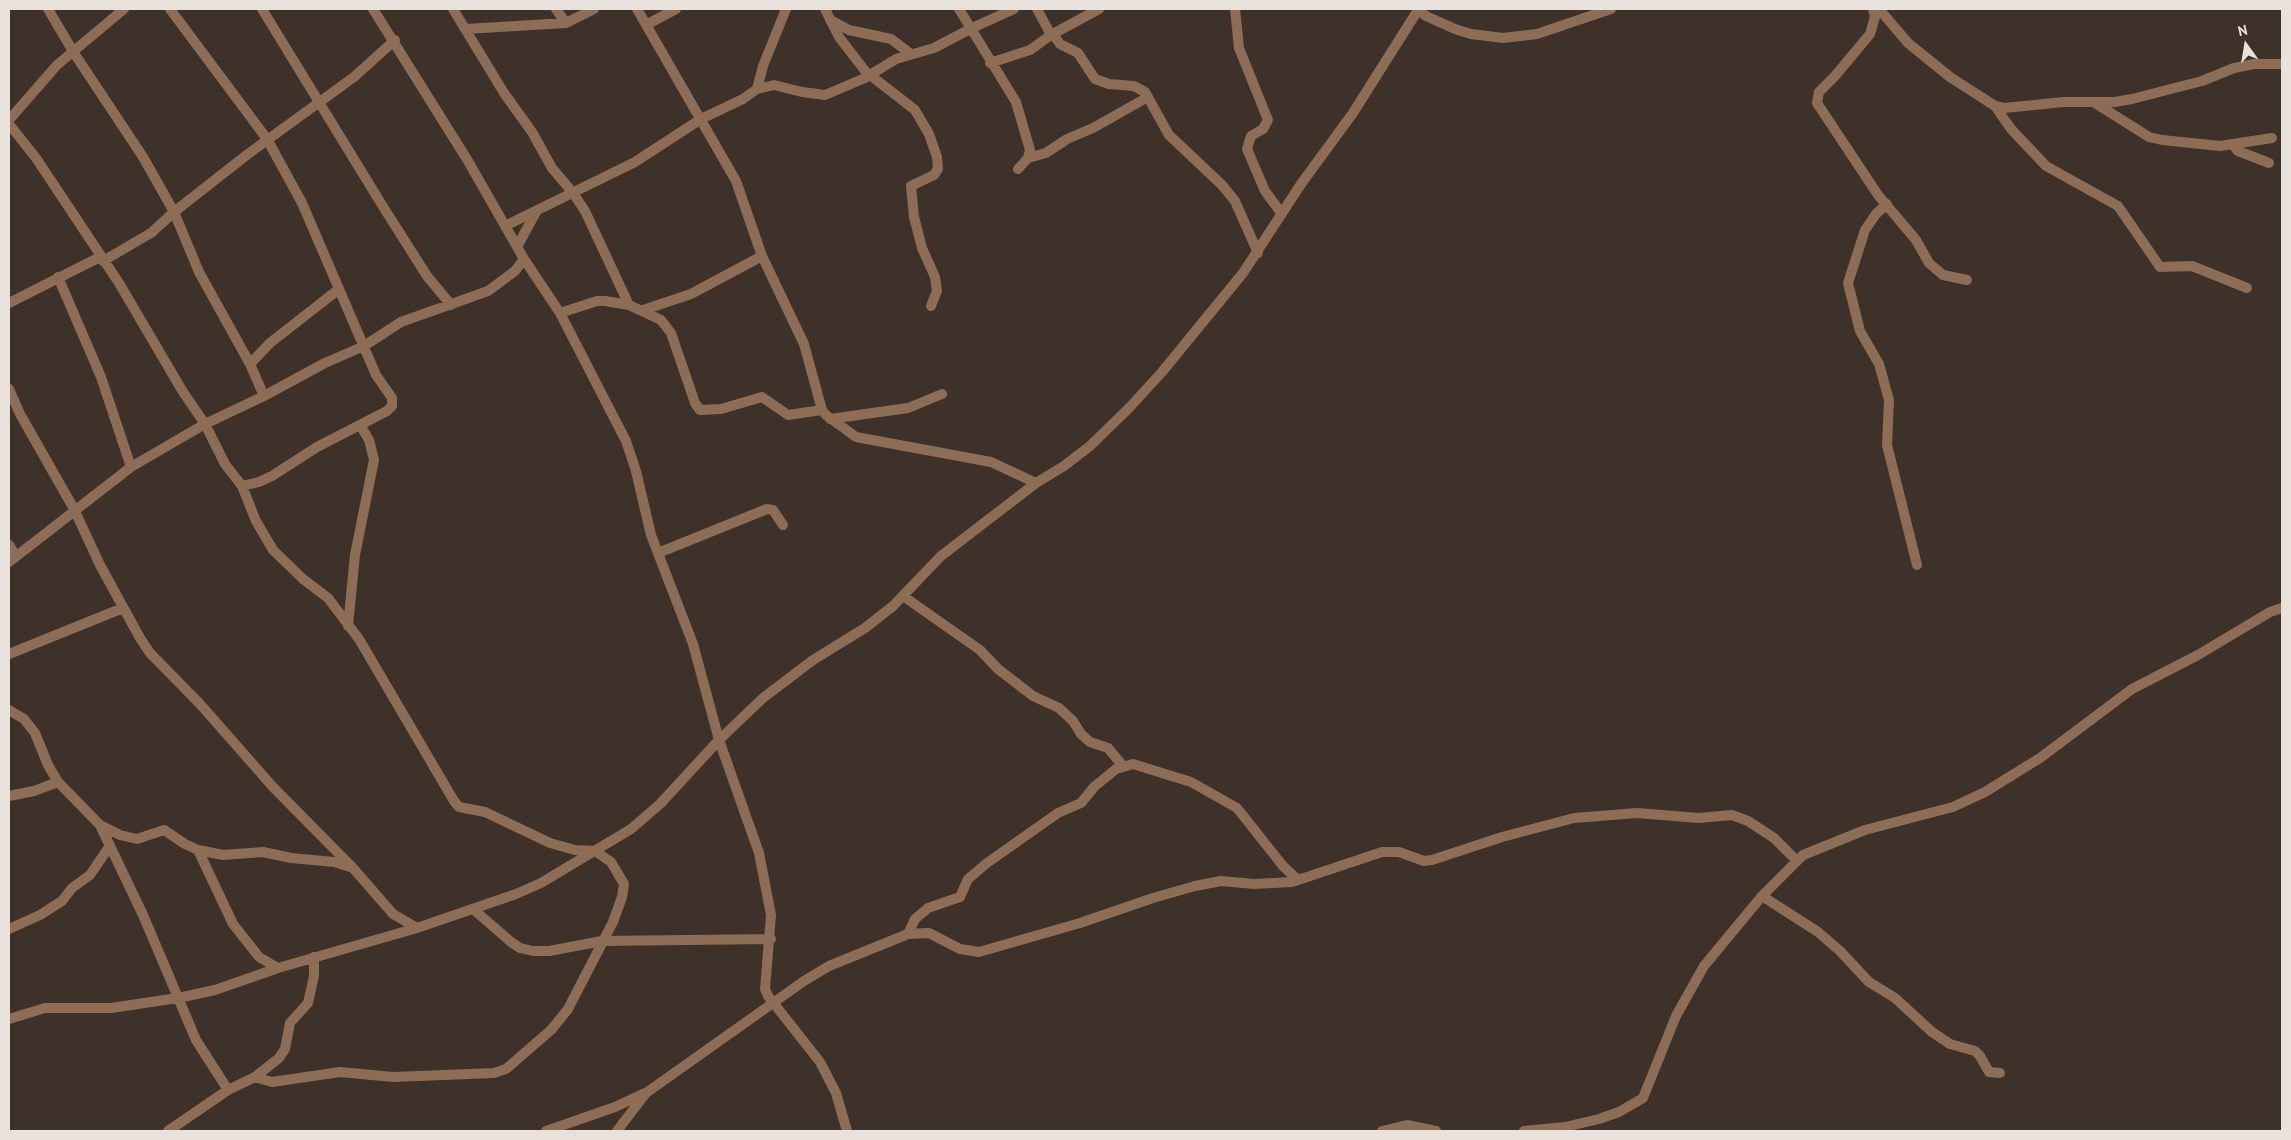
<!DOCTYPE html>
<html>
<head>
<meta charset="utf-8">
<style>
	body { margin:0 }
	#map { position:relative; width:2291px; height:1140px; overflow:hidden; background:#3d3129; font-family:"PT Sans",sans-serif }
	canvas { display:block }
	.frame { position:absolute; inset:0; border:10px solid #e9e1dc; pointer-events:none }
	.north { position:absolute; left:2221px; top:20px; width:50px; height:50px; -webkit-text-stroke:4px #3d3129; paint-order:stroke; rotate:347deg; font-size:14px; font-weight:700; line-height:20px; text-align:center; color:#e9e1dc }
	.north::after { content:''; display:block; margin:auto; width:18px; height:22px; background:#e9e1dc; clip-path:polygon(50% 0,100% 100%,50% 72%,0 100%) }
</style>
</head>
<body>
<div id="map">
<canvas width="2291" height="1140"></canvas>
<div class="frame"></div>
<div class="north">N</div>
</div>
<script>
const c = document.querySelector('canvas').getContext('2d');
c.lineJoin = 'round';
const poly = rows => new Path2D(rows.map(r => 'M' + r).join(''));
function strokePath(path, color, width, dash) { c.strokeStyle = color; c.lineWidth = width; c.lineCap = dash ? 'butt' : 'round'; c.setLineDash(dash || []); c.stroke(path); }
strokePath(poly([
	[48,9,74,53,143,157,174,212,199,272,250,364,264,396],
	[170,9,267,139,302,203,376,375,392,398,392,406,387,411,317,447,272,476,259,482,242,486],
	[262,9,382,205,427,276,451,305],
	[373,9,468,161,524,259,560,313,626,441,636,471,651,535,693,644,719,740,759,853,771,915,765,989,768,996,820,1062,836,1093,847,1131],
	[453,9,504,93,532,132,552,168,573,193,585,211,629,305],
	[556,9,566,23],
	[637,9,736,181,762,256,804,344,822,410,826,415,856,437,991,462,1036,483],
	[825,9,839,37,869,76],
	[959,9,1016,102,1030,150,1028,158,1018,169],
	[1037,9,1051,35],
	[1235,9,1239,48,1268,120,1263,129,1251,136,1247,149,1265,191,1282,214],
	[1417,9,1426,16,1455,29,1471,34,1503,38,1537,34,1611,9],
	[1873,9,1875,17,1870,34,1835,76,1819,92,1817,103,1878,195,1916,240,1929,263,1943,275,1967,280],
	[1879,9,1908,43,1950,77,1995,106,2004,108,2064,102,2115,102,2132,99,2202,81,2234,68,2254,64,2282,64],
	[830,20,849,30,891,39,911,54],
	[646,25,676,9],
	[465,29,566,23,594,9],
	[1053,34,1060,44,1078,53,1095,79,1109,84,1134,86,1145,92,1169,135,1222,185,1235,201,1258,253],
	[990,63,1030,50,1051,35,1099,9],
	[870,75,915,110,929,134,937,157,938,169,934,175,911,186,914,217,922,248,935,277,937,291,931,306],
	[757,89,763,66,786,9],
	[2095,103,2149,137,2162,140,2220,146,2272,138],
	[1995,106,2011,129,2046,166,2118,206,2160,267,2192,266,2247,288],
	[9,120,57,65,124,9],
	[9,124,36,158,119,283,183,392,205,424,225,464,242,486,256,521,273,550,303,579,328,598,359,639,454,801,459,807,485,812,550,843,575,850,595,851,611,862,624,884,622,897,613,922,568,1009,551,1030,506,1069,494,1073,393,1077,340,1072,272,1082,255,1077],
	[2232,144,2238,151,2269,163],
	[1028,158,1046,153,1067,139,1093,128,1148,97],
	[1887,204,1876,214,1865,230,1848,283,1860,331,1879,364,1889,400,1887,445,1917,565],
	[505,226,635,162,701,119,743,99,757,89,774,85,802,92,825,95,865,78,896,59,934,48,972,28,1014,9],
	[518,245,536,212],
	[103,261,151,233,174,212,248,154,354,77,395,40],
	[58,277,101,377,131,467],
	[9,303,100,257],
	[643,310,691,294,762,256],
	[560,313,597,301,605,301,629,305,661,320,671,333,695,403,700,410,721,409,762,397,788,415,822,410],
	[250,364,270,343,339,289],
	[9,389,20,414,74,509,100,565,140,638,150,653,200,704,273,787,353,868,393,914,417,928],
	[830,419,908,408,942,394],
	[9,545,16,556],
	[658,553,767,509,773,510,783,525],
	[9,562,131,467,205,424,264,396,325,363,364,346,401,322,488,291,515,271,524,259],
	[903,596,980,650,998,669,1033,696,1059,708,1073,721,1081,734,1090,742,1108,748,1123,766],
	[348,626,355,555,374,460,369,440,360,425],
	[9,654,123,608],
	[9,710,24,719,35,733,48,765,58,782,100,825,120,835,137,839,164,830,185,844,198,850,223,855,263,852,291,858,334,862,350,867],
	[9,796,34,791,58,782],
	[100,825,143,915,196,1040,228,1090],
	[198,850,233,924,259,957,278,968],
	[1762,896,1818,932,1840,951,1869,982,1895,998,1932,1032,1950,1044,1975,1051,1980,1056,1989,1072,2000,1073],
	[473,909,511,942,520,948,533,951,549,951,602,941,771,939],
	[9,929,40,915,62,901,72,888,90,875,109,847],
	[908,934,915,919,928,908,960,897,968,879,987,863,1058,813,1081,803,1094,787,1116,769,1133,764,1191,782,1237,808,1283,866,1298,880],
	[9,1019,45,1008,111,1008,178,998,215,990,278,968,417,928,516,894,541,883,631,829,660,804,719,740,763,698,813,660,865,628,893,606,941,556,1036,483,1064,466,1090,446,1130,407,1162,372,1243,273,1301,184,1353,113,1418,10],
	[168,1131,228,1090,255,1077,279,1058,285,1049,290,1023,308,1003,314,976,314,957],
	[546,1131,615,1107,645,1093],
	[617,1131,646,1093,804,981,829,966,908,934,929,933,960,949,979,952,1080,923,1153,898,1195,886,1221,881,1254,884,1292,882,1382,852,1399,852,1424,861,1432,860,1502,837,1574,818,1637,813,1699,818,1732,815,1748,821,1774,838,1796,860],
	[1382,1131,1407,1125,1436,1131],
	[1524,1131,1565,1127,1599,1119,1619,1112,1643,1098,1676,1016,1704,966,1762,896,1803,855,1865,830,1953,807,1985,792,2040,758,2132,689,2198,655,2270,612,2282,608]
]), '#8d6d55', 10);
</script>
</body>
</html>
